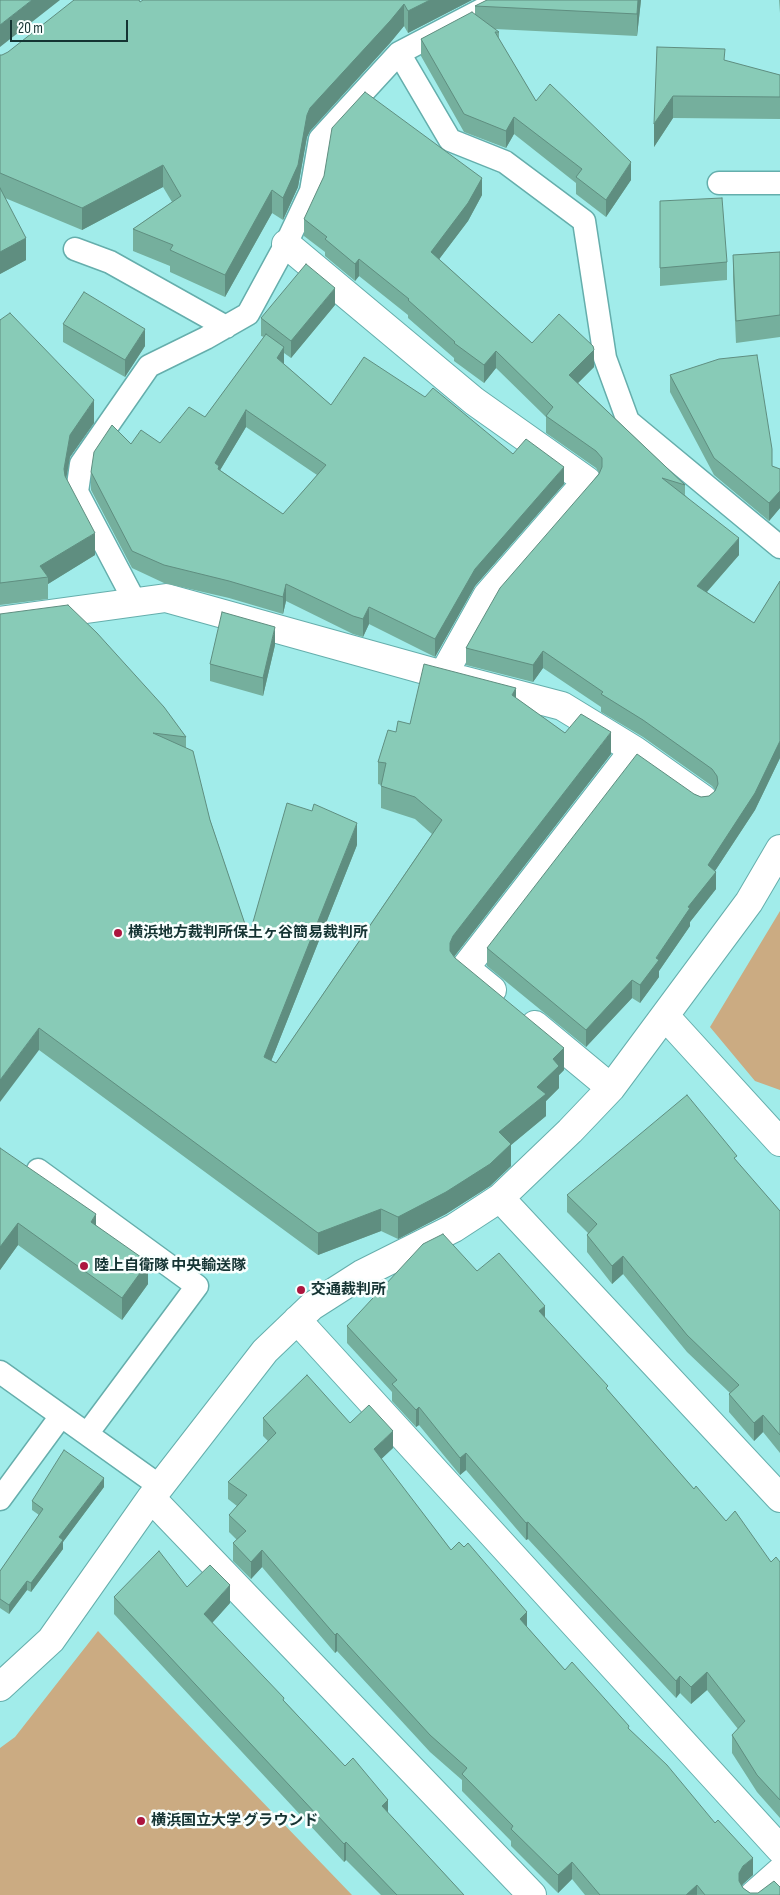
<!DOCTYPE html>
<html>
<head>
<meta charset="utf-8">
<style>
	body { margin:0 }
	#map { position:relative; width:780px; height:1895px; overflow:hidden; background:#a1ecea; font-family:"Sofia Sans Condensed",sans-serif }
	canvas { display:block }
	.scale { position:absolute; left:10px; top:20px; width:118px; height:22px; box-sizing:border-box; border:2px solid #153433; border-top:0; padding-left:6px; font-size:15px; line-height:18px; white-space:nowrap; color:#153433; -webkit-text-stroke:4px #f8fffe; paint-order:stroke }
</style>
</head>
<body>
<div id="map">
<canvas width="780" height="1895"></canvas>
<div class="scale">20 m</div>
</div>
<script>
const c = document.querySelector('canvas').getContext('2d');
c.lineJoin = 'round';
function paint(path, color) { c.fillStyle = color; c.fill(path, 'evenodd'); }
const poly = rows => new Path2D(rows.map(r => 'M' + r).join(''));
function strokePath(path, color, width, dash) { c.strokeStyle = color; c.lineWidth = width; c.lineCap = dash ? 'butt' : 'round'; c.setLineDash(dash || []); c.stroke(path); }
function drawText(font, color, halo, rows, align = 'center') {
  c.font = font + ' "Sofia Sans Condensed","Noto Sans JP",sans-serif'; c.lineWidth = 5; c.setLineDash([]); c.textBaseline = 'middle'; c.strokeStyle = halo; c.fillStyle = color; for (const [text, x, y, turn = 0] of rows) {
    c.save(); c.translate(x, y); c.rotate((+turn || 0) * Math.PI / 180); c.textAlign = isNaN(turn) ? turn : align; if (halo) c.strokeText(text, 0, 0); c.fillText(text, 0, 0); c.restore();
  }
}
paint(poly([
	[780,911,780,1090,755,1081,710,1027],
	[98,1631,352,1895,0,1895,0,1748,15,1737]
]), '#cbab82');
const service = poly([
	[399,53,450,140,505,162,584,221,605,358,628,421,780,547],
	[719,183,780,183],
	[75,249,110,262,226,327],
	[135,602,77,492,81,464,149,366,206,338,248,314,286,244,311,191,320,139,399,53,491,5,493,0],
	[38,1170,197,1286,87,1434],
	[0,1372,161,1487],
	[0,1499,61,1416]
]);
const minor = poly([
	[286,244,474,401,587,481,487,596,443,675],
	[0,621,166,598,443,675,562,706,634,750,465,968,492,990],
	[634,750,703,799],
	[665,1016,780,1142],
	[535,1025,611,1088],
	[500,1198,780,1498],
	[297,1320,780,1849],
	[151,1498,532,1895],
	[0,1687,51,1640,151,1498,265,1351,312,1306,362,1274,454,1228,500,1198,570,1131,611,1088,749,902,780,849],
	[754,1895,780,1872]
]);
strokePath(service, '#65aeac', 25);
strokePath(minor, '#65aeac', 30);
strokePath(service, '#fff', 22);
strokePath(minor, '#fff', 28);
paint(poly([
	[472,0,408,33,404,26,390,43,310,131,307,137,298,187,283,220,272,213,225,297,170,272,170,266,133,251,133,229,172,202,163,187,82,230,5,198,26,260,0,274,0,55,2,55,140,2],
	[487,0,641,0,637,36,495,29,499,32,499,39,536,101,631,180,606,217,576,194,576,183,514,134,506,148,464,132,421,56,421,39,475,14,475,6],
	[779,0,780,0,780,13],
	[657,47,725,61,780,75,780,119,673,118,654,147],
	[482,195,468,221,439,259,532,343,594,367,578,383,685,485,685,495,739,555,707,592,754,623,780,581,780,758,755,810,715,871,716,889,690,922,690,926,659,971,659,977,640,1003,632,998,586,1047,487,966,487,948,694,794,701,797,709,796,716,791,712,786,643,737,601,712,601,707,543,668,533,682,466,665,466,648,599,473,596,468,546,433,546,417,496,368,484,383,454,361,454,358,408,318,408,315,359,276,355,281,325,256,325,252,304,236,304,219],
	[660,201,727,262,727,280,660,286],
	[780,252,780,337,736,343,733,277,733,255],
	[335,305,291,358,284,353,284,364,331,405,513,454,564,484,475,586,435,657,369,624,363,637,353,634,286,601,283,614,229,598,164,583,132,568,91,490,91,472,131,444,160,443,205,417,264,337,261,336,261,318],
	[246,427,317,475,283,514,220,470],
	[0,320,94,423,70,457,66,478,95,555,48,584,48,599,0,605],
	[63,324,145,346,125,377,63,342],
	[670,375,772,466,780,469,780,508,769,521,714,475,670,392],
	[0,614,186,737,186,748,249,936,357,845,271,1061,276,1063,432,834,415,819,381,808,381,785,378,784,378,762,396,732,410,724,516,698,565,733,611,754,454,957,564,1070,559,1075,559,1088,546,1101,546,1116,511,1145,511,1166,490,1186,446,1214,398,1239,381,1231,318,1255,39,1050],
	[275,645,263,696,210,681,210,664],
	[0,1148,96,1225,148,1284,122,1320,18,1245,0,1270],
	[737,1162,780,1211,780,1453,763,1432,754,1441,729,1412,729,1394,730,1393,687,1352,623,1274,612,1284,587,1252,587,1235,588,1233,567,1212,567,1195],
	[477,1271,545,1318,694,1489,726,1521,771,1562,780,1562,780,1818,757,1792,732,1753,732,1735,738,1729,707,1690,691,1704,680,1693,676,1698,567,1581,528,1539,526,1540,466,1470,460,1475,419,1425,416,1427,392,1401,392,1392,347,1343,347,1326],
	[263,1418,350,1423,393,1448,381,1459,451,1550,527,1627,565,1670,629,1729,753,1875,743,1884,742,1886,743,1888,750,1893,780,1895,585,1895,572,1879,558,1893,511,1846,511,1841,462,1791,462,1780,430,1752,337,1651,335,1653,262,1567,251,1579,233,1561,233,1543,237,1540,229,1532,229,1515,237,1506,228,1499,228,1482,268,1441,263,1436],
	[104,1487,63,1542,63,1549,31,1592,27,1590,9,1614,0,1608,0,1571,39,1515,32,1510,32,1501],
	[187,1587,230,1603,212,1623,464,1895,381,1895,346,1860,344,1862,114,1614,114,1597]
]), '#75af9d');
paint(poly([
	[32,0,60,0,0,47,0,25],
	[430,0,472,0,408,33,408,11],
	[638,0,641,0,637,36,637,14],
	[404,4,404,26,390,43,310,131,307,137,298,187,283,220,283,198,307,115,310,108],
	[673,96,673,118,654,147,654,124],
	[514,117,514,134,506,148,506,131],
	[631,162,631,180,606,217,606,200],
	[163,165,163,187,82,230,82,208],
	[482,178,482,195,468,221,431,270,431,252],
	[272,190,272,213,225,297,225,275],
	[26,238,26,260,0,274,0,252],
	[359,259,359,276,355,281,355,264],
	[335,288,335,305,291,358,291,341],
	[145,329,145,346,125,377,125,360],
	[284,347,284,364,277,358],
	[594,350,594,367,569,392,569,375],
	[496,351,496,368,484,383,484,365],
	[94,400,94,423,70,457,64,491,64,469,70,435],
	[246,410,246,427,219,472,215,463],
	[564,467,564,484,475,586,435,657,435,639,475,569],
	[780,491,780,508,769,521,769,503],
	[95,533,95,555,48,584,48,577,40,566],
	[739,538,739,555,697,603,697,586],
	[286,584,286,601,283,614,283,597],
	[369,607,369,624,363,637,363,619],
	[275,627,275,645,263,696,263,678],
	[543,651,543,668,533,682,533,665],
	[516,688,516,710,512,695],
	[611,732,611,754,453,958,450,965,450,943,453,936],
	[780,741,780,758,755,810,709,880,716,872,716,889,690,922,690,926,659,971,659,977,640,1003,640,985,688,907,708,865],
	[357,823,357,845,264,1079,264,1057],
	[632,980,632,998,586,1047,586,1030],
	[39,1028,39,1050,0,1102,0,1080],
	[564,1048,564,1070,559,1075,559,1088,546,1101,546,1116,511,1145,511,1166,490,1186,446,1214,398,1239,398,1217,499,1132,537,1087,553,1059],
	[381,1209,381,1231,318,1255,318,1233],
	[96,1214,96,1237,91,1222],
	[18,1223,18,1245,0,1270,0,1247],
	[623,1256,623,1274,612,1284,612,1266],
	[148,1262,148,1284,122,1320,122,1298],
	[545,1306,545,1323,539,1311],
	[419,1407,419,1425,416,1427,416,1410],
	[763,1415,763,1432,754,1441,754,1423],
	[393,1431,393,1448,374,1466,374,1449],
	[466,1453,466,1470,460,1475,460,1458],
	[104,1478,104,1487,63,1542,63,1549,31,1592,31,1583,59,1537],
	[528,1522,528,1539,526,1540,526,1523],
	[262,1550,262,1567,251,1579,251,1562],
	[27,1581,27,1590,9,1614,9,1605],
	[230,1585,230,1603,204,1632,204,1614],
	[527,1612,527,1630,520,1619],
	[337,1633,337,1651,335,1653,335,1635],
	[707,1672,707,1690,691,1704,691,1687],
	[680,1676,680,1693,676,1698,676,1681],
	[388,1800,388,1817,382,1806],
	[346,1842,346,1860,344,1862,344,1844],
	[753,1858,753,1875,743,1884,739,1891,739,1873,743,1866],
	[572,1862,572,1879,558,1893,558,1875],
	[697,1885,697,1895,686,1895]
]), '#5f8e80');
const building = poly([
	[0,0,32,0,0,25,0,0],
	[74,0,139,0,140,2,143,0,430,0,408,11,404,4,390,21,310,108,307,115,298,165,283,198,272,190,225,275,170,250,173,245,133,229,181,196,163,165,82,208,0,173,0,55,2,55,8,52,74,0],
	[487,0,638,0,637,14,475,6,487,0],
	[472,12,499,32,495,32,536,101,550,84,631,162,606,200,576,177,582,169,514,117,506,131,464,114,421,39,472,12],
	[657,47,725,49,724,60,780,75,780,97,673,96,654,124,657,47],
	[365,92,482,178,468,203,431,252,532,343,559,314,593,346,594,350,569,375,685,485,662,478,739,538,697,586,754,623,780,581,780,741,755,793,708,865,716,872,688,907,690,908,656,958,659,960,640,985,632,980,586,1030,487,948,637,754,694,794,701,797,709,796,715,791,718,784,717,776,712,769,643,720,601,694,603,692,543,651,533,665,466,648,500,588,599,474,602,467,602,458,596,451,546,416,553,407,496,351,484,365,454,343,455,342,408,300,409,299,359,259,355,264,325,239,327,237,304,219,324,176,332,128,365,92],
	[0,188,26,238,0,252,0,188],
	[722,198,727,262,660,268,660,201,722,198],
	[780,252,780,315,736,321,733,255,780,252],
	[306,264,335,288,291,341,261,318,306,264],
	[84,292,145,329,125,360,63,324,84,292],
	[10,313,94,400,70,435,64,469,65,476,95,533,40,566,48,577,0,583,0,320,10,313],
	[266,334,284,347,277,358,331,405,364,357,425,397,433,388,513,454,526,439,564,467,475,569,435,639,369,607,363,619,353,616,286,584,283,597,229,581,164,565,132,551,91,472,94,452,112,425,131,444,141,430,160,443,189,407,205,417,266,334],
	[246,410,326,465,283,514,218,469,219,466,215,463,246,410],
	[757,355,772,449,772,466,780,469,780,491,769,503,714,458,670,375,719,359,757,355],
	[68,605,97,633,164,707,186,737,153,733,193,751,210,820,249,936,287,803,312,811,314,804,357,823,264,1057,276,1063,442,820,415,797,381,786,386,763,378,762,388,730,396,732,398,721,410,724,424,664,516,688,512,695,565,733,581,714,611,732,453,936,450,943,450,951,455,958,564,1048,553,1059,559,1066,537,1087,546,1094,499,1132,511,1144,490,1164,446,1192,398,1217,381,1209,318,1233,39,1028,0,1080,0,614,68,605],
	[222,612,275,627,263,678,210,664,222,612],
	[687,1095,737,1156,734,1158,780,1211,780,1435,763,1415,754,1423,729,1394,739,1385,687,1335,623,1256,612,1266,587,1235,597,1224,567,1195,687,1095],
	[0,1148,96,1214,91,1222,148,1262,122,1298,18,1223,0,1247,0,1148],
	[443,1234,477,1271,499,1253,545,1306,539,1311,608,1386,606,1388,694,1489,696,1486,726,1521,735,1511,771,1562,776,1557,780,1562,780,1800,757,1775,732,1735,745,1721,707,1672,691,1687,680,1676,676,1681,567,1564,528,1522,526,1523,466,1453,460,1458,419,1407,416,1410,392,1384,397,1380,347,1326,423,1244,443,1234],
	[307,1375,350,1423,369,1405,393,1431,374,1449,451,1550,459,1542,464,1547,468,1543,527,1612,520,1619,565,1670,572,1662,629,1726,628,1728,667,1765,715,1823,718,1820,753,1858,743,1866,739,1873,739,1881,743,1888,750,1893,758,1893,774,1881,780,1887,780,1895,705,1895,697,1885,686,1895,600,1895,572,1862,558,1875,511,1829,513,1826,462,1774,467,1768,430,1735,337,1633,335,1635,262,1550,251,1562,233,1543,246,1531,229,1515,247,1495,228,1482,276,1433,263,1418,307,1375],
	[64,1450,104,1478,59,1537,63,1540,31,1583,27,1581,9,1605,0,1599,0,1571,43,1509,32,1501,64,1450],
	[159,1551,187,1587,210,1565,230,1585,204,1614,284,1698,283,1700,345,1766,353,1758,388,1800,382,1806,464,1895,397,1895,346,1842,344,1844,114,1597,159,1551]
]);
paint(building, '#88cbb7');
strokePath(building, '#5f8e80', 1);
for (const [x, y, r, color] of [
	[118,933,5,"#ac163f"],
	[84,1266,5,"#ac163f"],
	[301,1290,5,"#ac163f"],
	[141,1821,5,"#ac163f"]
]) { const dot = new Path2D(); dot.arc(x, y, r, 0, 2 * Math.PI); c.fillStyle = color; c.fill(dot); strokePath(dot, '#f8fffe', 2); }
drawText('bold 15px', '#153433', '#f8fffe', [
	["横浜地方裁判所保土ヶ谷簡易裁判所",128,933],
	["陸上自衛隊 中央輸送隊",94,1266],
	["交通裁判所",311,1290],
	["横浜国立大学 グラウンド",151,1821]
], 'left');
</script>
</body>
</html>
